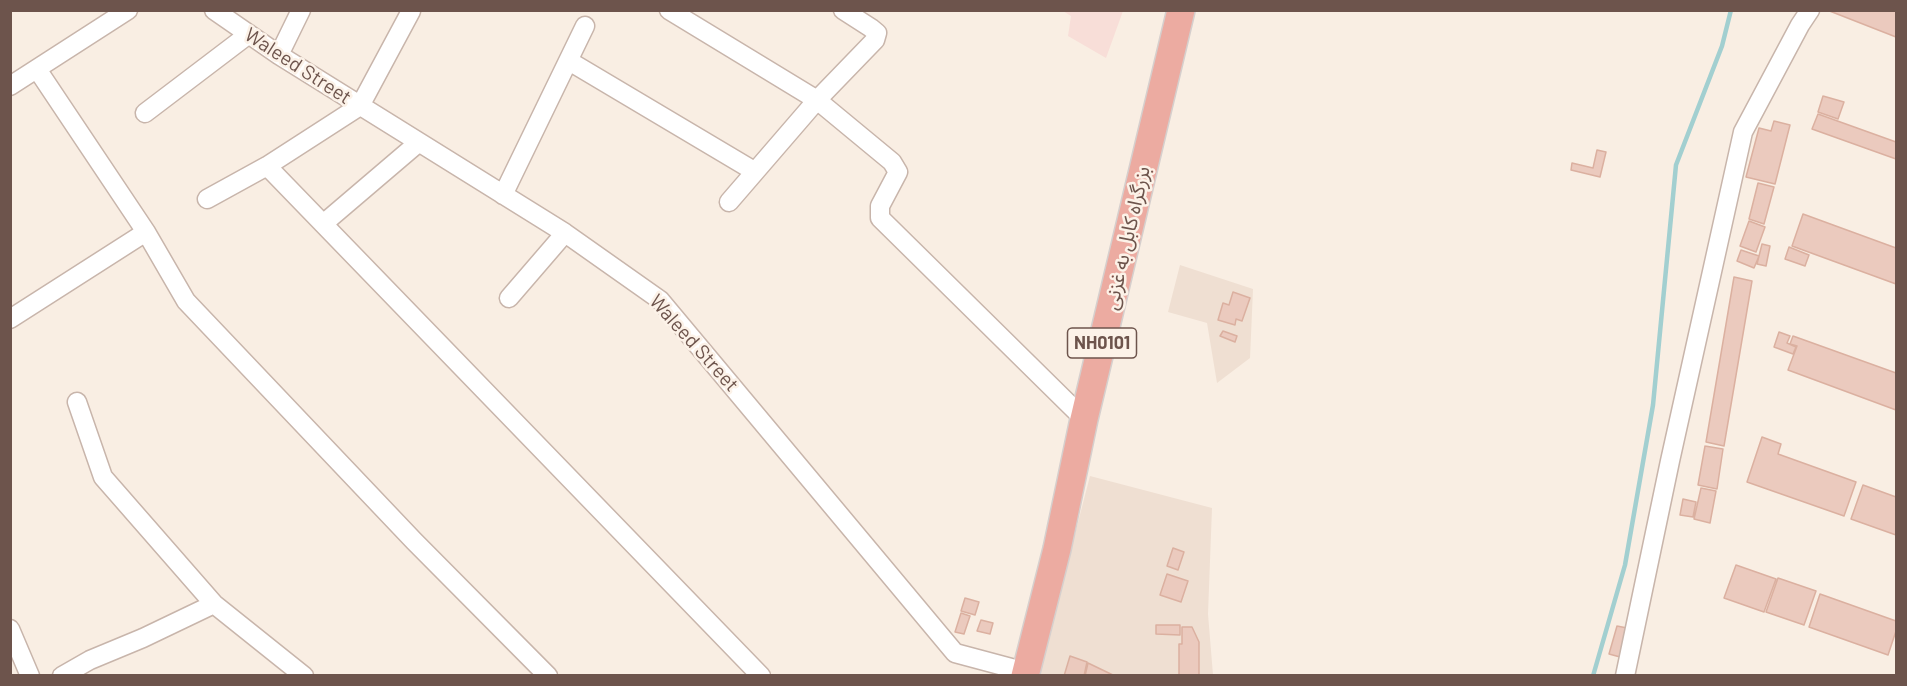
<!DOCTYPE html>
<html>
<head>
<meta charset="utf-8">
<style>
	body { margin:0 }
	#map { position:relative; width:1907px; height:686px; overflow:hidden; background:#f9eee3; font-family:Barlow,sans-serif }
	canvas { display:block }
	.frame { position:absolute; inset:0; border:12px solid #6d544c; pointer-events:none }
</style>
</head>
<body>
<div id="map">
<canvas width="1907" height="686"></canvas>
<div class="frame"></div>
</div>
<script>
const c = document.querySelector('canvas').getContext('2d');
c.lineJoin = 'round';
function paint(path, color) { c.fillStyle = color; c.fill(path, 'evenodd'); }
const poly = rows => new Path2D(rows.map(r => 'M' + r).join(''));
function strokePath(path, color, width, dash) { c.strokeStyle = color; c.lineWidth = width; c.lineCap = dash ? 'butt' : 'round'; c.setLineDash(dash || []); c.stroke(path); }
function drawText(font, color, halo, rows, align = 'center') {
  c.font = font + ' Barlow,"Noto Sans Arabic",sans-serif'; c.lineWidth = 5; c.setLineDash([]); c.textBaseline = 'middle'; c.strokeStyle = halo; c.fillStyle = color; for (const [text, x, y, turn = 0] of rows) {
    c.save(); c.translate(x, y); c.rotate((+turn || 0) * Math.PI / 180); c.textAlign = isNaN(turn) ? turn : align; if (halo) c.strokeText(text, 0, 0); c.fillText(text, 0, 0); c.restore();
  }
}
paint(poly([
	[1180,265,1253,289,1250,358,1217,383,1207,323,1168,312],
	[1090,476,1212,508,1208,614,1213,675,1038,676]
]), '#efdfd2');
paint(poly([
	[1063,11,1123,11,1106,58,1068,36,1071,16]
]), '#f8ded8');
strokePath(poly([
	[1593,676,1625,565,1653,405,1676,165,1722,46,1731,10]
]), '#a2cfd0', 4.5);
const building = poly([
	[1827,10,1896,10,1896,37,1827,10],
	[1823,96,1844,102,1838,119,1818,112,1823,96],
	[1818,114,1896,142,1896,159,1812,129,1818,114],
	[1774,121,1790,125,1775,184,1746,177,1759,128,1771,131,1774,121],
	[1597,150,1606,152,1600,177,1571,170,1572,163,1593,168,1597,150],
	[1758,183,1774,187,1764,224,1749,219,1758,183],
	[1803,214,1896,248,1896,284,1792,246,1803,214],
	[1749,221,1765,227,1756,252,1740,246,1749,221],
	[1762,244,1770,246,1766,266,1757,264,1762,244],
	[1789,247,1809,255,1805,266,1785,259,1789,247],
	[1741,250,1759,256,1754,268,1737,261,1741,250],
	[1734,277,1752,281,1724,446,1706,442,1734,277],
	[1233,292,1250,298,1242,321,1236,319,1235,325,1218,320,1223,303,1229,305,1233,292],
	[1223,331,1237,336,1235,342,1220,336,1223,331],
	[1779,332,1790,336,1787,343,1796,347,1793,354,1774,347,1779,332],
	[1793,336,1896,373,1896,410,1788,370,1797,346,1790,344,1793,336],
	[1762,437,1781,444,1778,454,1856,482,1844,516,1747,482,1762,437],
	[1705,446,1723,449,1717,489,1698,485,1705,446],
	[1863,485,1896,497,1896,535,1851,519,1863,485],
	[1701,488,1716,491,1710,523,1694,519,1701,488],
	[1683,499,1696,502,1693,517,1680,515,1683,499],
	[1173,548,1184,552,1178,570,1167,566,1173,548],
	[1736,565,1776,579,1764,612,1724,598,1736,565],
	[1167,574,1188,581,1181,602,1160,595,1167,574],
	[1778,578,1816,591,1804,625,1766,612,1778,578],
	[1820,594,1896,621,1896,631,1888,655,1809,627,1820,594],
	[965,598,979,602,975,615,961,611,965,598],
	[961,613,970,616,964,634,955,632,961,613],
	[981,620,993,623,990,634,977,631,981,620],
	[1156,625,1180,625,1180,635,1156,634,1156,625],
	[1617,626,1627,628,1620,657,1609,654,1617,626],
	[1182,627,1192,627,1199,642,1199,676,1179,676,1179,644,1182,644,1182,627],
	[1070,656,1087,662,1084,676,1064,676,1070,656],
	[1088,663,1115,676,1085,676,1088,663]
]);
paint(building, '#ebcabe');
strokePath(building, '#dbb0a0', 1.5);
const minor = poly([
	[214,10,279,55,565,233,660,300,955,653,1026,672],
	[669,10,817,100,892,162,898,172,880,206,880,218,1084,419],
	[279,55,301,10],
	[569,61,754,171],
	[37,69,146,232,186,301,414,541,548,676],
	[10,86,128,10],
	[145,113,249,34],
	[267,166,761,676],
	[503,195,585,26],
	[207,199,267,166,360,106,411,11],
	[729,202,817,100,875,40,877,33,871,28,843,10],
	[323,224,418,143],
	[509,298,565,233],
	[10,319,146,232],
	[77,402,103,477,214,604,304,676],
	[10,629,30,676],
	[62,676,90,660,143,638,214,604],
	[1625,676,1670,461,1743,132,1800,25,1810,10]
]);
const highway = poly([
	[1025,676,1057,549,1084,419,1181,10]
]);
strokePath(minor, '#c8b5ab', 21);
strokePath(highway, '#d6cfcd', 30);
strokePath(minor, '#fff', 18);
strokePath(highway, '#ecaba1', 27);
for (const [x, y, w] of [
	[1102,343,69]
]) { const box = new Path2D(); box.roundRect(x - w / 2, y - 15, w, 30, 4.5); c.fillStyle = '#fcf2e8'; c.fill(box); strokePath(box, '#6d544c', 1.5); }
drawText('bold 18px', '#6d544c', null, [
	["NH0101",1102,343]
]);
drawText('20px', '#6d544c', '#fcf2e8', [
	["Waleed Street",298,66,33],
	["بزرگراه کابل به غزنی",1127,238,-77],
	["Waleed Street",694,343,48]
]);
</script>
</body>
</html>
